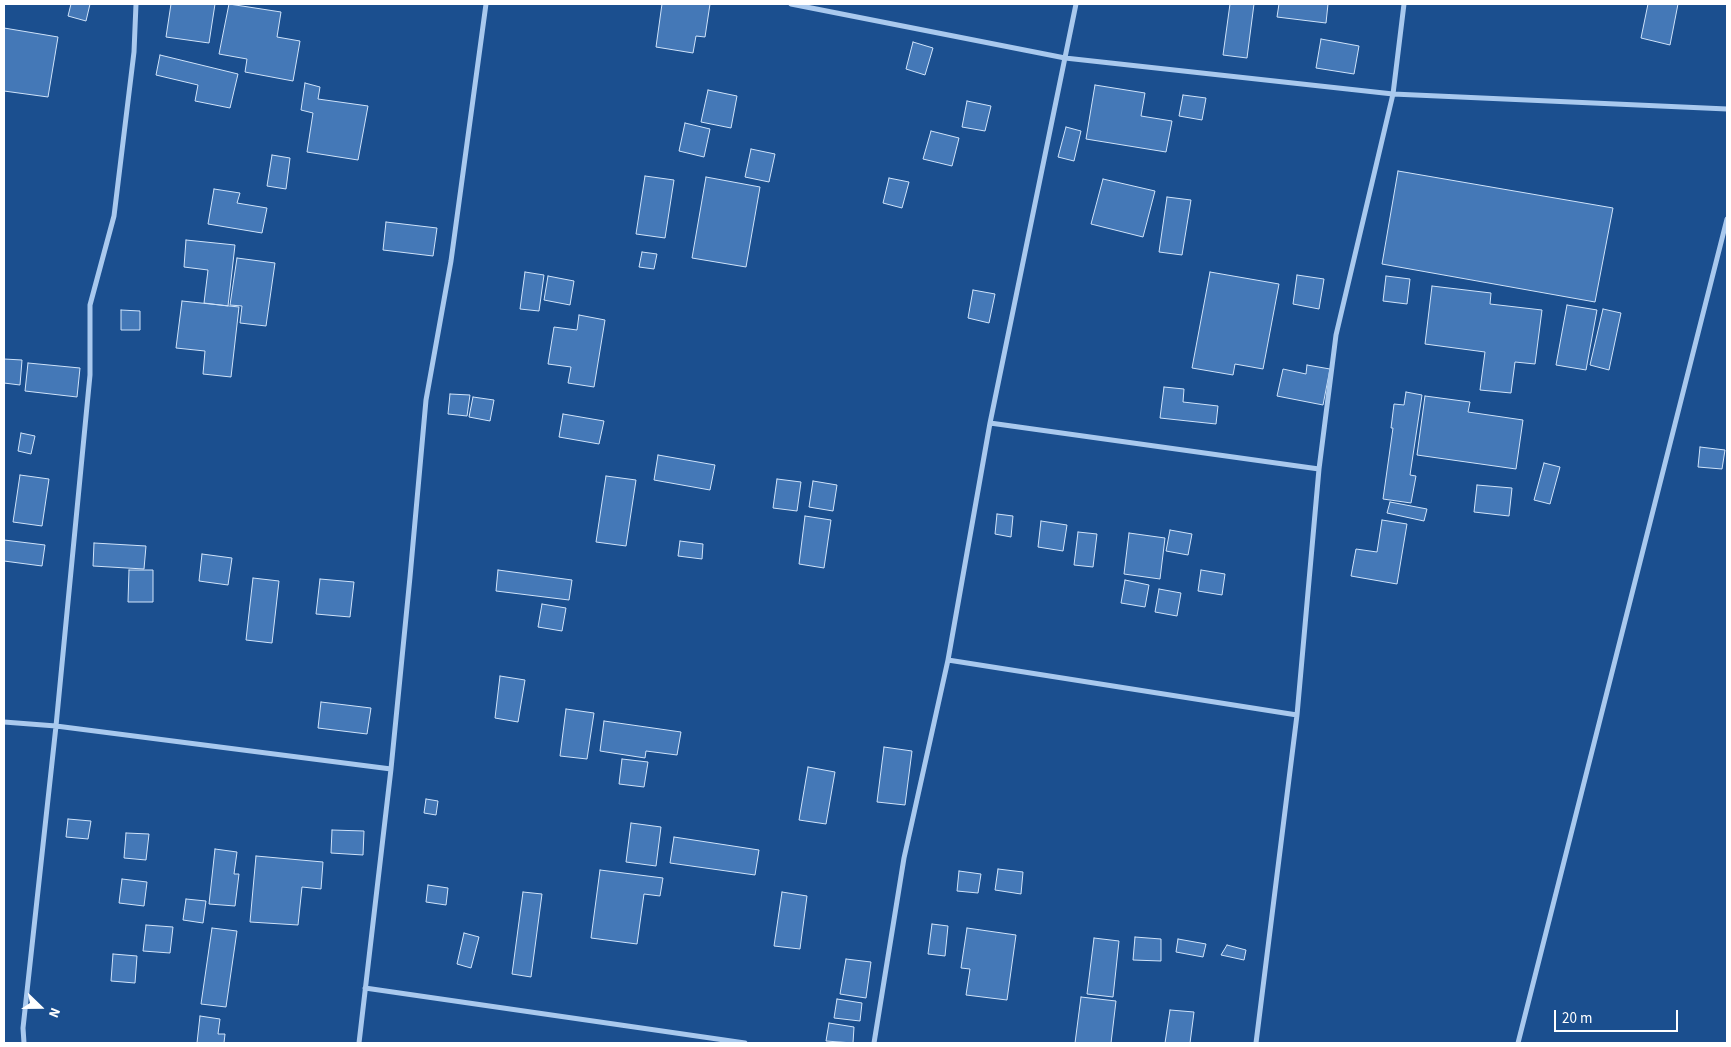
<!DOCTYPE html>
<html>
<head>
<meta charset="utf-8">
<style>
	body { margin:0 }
	#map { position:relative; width:1731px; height:1047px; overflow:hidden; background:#1b4f8f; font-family:"Source Sans 3",sans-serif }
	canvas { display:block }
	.frame { position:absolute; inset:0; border:5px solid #fff; pointer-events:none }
	.north { position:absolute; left:15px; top:982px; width:50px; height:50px; -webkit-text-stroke:4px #1b4f8f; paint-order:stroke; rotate:112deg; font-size:14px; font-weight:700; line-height:20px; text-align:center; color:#fff }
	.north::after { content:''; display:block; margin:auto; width:18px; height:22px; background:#fff; clip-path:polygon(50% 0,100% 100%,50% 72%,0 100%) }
	.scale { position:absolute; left:1554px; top:1010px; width:124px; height:22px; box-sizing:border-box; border:2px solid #fff; border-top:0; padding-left:6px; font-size:15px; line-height:18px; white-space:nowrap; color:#fff; -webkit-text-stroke:4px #1b4f8f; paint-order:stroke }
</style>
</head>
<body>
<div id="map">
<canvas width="1731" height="1047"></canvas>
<div class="frame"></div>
<div class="north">N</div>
<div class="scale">20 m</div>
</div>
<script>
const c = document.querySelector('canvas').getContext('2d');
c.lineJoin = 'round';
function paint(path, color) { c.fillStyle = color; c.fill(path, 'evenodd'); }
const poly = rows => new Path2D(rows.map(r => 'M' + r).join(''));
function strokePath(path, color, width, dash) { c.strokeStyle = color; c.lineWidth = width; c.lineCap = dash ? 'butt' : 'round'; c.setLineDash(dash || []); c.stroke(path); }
const building = poly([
	[71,4,90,4,86,21,68,16,71,4],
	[171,4,215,4,209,43,166,37,171,4],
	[229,4,281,12,277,37,300,41,293,81,245,72,247,59,219,54,229,4],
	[662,4,710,4,705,37,696,36,693,53,656,47,662,4],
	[1230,4,1254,4,1247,58,1223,55,1230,4],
	[1279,4,1328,4,1326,23,1277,17,1279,4],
	[1648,4,1678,4,1670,45,1641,38,1648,4],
	[4,28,58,37,48,97,4,91,4,28],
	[1321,39,1359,46,1354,74,1316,68,1321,39],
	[913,42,933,48,925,75,906,69,913,42],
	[160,55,238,74,230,108,195,101,198,85,156,75,160,55],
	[305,83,320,87,318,99,368,106,358,160,307,152,313,113,301,110,305,83],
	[1095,85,1145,93,1141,116,1172,121,1166,152,1086,139,1095,85],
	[708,90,737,96,731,128,701,122,708,90],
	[1183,95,1206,98,1202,120,1179,116,1183,95],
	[967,101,991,106,985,131,962,127,967,101],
	[685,123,710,129,704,157,679,151,685,123],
	[1066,127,1081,131,1074,161,1058,157,1066,127],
	[931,131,959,138,952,166,923,159,931,131],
	[751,149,775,154,769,182,745,177,751,149],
	[272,155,290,158,286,189,267,186,272,155],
	[1398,171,1613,208,1595,302,1382,264,1398,171],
	[645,176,674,180,665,238,636,234,645,176],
	[706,177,760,187,746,267,692,258,706,177],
	[889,178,909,182,902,208,883,203,889,178],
	[1103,179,1155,191,1143,237,1091,224,1103,179],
	[214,189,240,193,237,203,267,208,262,233,208,224,214,189],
	[1167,197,1191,200,1182,255,1159,252,1167,197],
	[386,222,437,228,433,256,383,250,386,222],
	[186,240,235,245,228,306,204,303,208,270,184,267,186,240],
	[642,252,657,254,654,269,639,267,642,252],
	[237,258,275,263,266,326,240,323,242,306,230,305,237,258],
	[525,272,544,275,539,311,520,309,525,272],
	[1210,272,1279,284,1263,369,1235,364,1233,375,1192,368,1210,272],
	[1297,275,1324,279,1319,309,1293,304,1297,275],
	[548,276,574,281,570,305,544,300,548,276],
	[1386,276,1410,279,1407,304,1383,301,1386,276],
	[1432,286,1491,293,1490,304,1542,310,1535,364,1515,362,1511,393,1480,390,1485,352,1425,344,1432,286],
	[973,290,995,294,989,323,968,318,973,290],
	[182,301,239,307,231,377,203,374,205,351,176,348,182,301],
	[1567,305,1597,310,1586,370,1556,365,1567,305],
	[1603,309,1621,313,1609,370,1590,365,1603,309],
	[121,310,140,311,140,330,121,330,121,310],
	[579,315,605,320,594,387,568,383,571,367,548,364,554,327,577,330,579,315],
	[4,359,22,360,20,385,4,383,4,359],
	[28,363,80,368,77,397,25,391,28,363],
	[1307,365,1330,369,1323,405,1277,396,1283,369,1306,374,1307,365],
	[1164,387,1184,389,1183,402,1218,406,1216,424,1160,418,1164,387],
	[1406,392,1422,395,1410,475,1416,476,1411,503,1383,499,1393,428,1391,428,1394,404,1404,405,1406,392],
	[450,394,470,395,467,416,448,414,450,394],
	[1425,396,1470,402,1468,412,1523,420,1516,469,1417,455,1425,396],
	[473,397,494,400,490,421,469,417,473,397],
	[563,414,604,421,599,444,559,437,563,414],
	[21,433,35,436,31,454,18,451,21,433],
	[1700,447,1725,450,1722,469,1698,467,1700,447],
	[658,455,715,465,710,490,654,480,658,455],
	[1544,463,1560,467,1550,504,1534,500,1544,463],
	[20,475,49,479,42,526,13,522,20,475],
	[606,476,636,480,626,546,596,542,606,476],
	[777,479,801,482,797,511,773,508,777,479],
	[813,481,837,485,833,511,809,507,813,481],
	[1477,485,1512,488,1509,516,1474,512,1477,485],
	[1390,502,1427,509,1424,521,1387,513,1390,502],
	[997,514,1013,516,1011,537,995,534,997,514],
	[805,516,831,520,824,568,799,564,805,516],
	[1382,520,1407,524,1397,584,1351,576,1356,549,1377,552,1382,520],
	[1041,521,1067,525,1063,551,1038,547,1041,521],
	[1170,530,1192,534,1188,555,1166,551,1170,530],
	[1078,532,1097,534,1093,567,1074,565,1078,532],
	[1129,533,1165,538,1160,579,1124,574,1129,533],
	[4,540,45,545,42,566,4,561,4,540],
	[680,541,703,544,702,559,678,556,680,541],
	[94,543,146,546,144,569,93,566,94,543],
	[202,554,232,558,228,585,199,581,202,554],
	[129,570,153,570,153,602,128,602,129,570],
	[498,570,572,580,569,600,496,591,498,570],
	[1201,570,1225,574,1222,595,1198,591,1201,570],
	[253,578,279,581,272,643,246,640,253,578],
	[320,579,354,582,350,617,316,614,320,579],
	[1125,580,1149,585,1145,607,1121,603,1125,580],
	[1159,589,1181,593,1177,616,1155,612,1159,589],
	[542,604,566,608,562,631,538,627,542,604],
	[500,676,525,680,518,722,495,718,500,676],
	[321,702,371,708,367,734,318,728,321,702],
	[566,709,594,713,587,759,560,756,566,709],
	[604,721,681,732,677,755,646,751,645,758,600,751,604,721],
	[884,747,912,751,905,805,877,802,884,747],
	[622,759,648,762,644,787,619,784,622,759],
	[808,767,835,772,826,824,799,820,808,767],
	[426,799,438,801,436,815,424,813,426,799],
	[68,819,91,821,88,839,66,837,68,819],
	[631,823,661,827,656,866,626,862,631,823],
	[332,830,364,831,363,855,331,853,332,830],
	[126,833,149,834,146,860,124,858,126,833],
	[674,837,759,850,755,875,670,863,674,837],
	[215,849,237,852,234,874,239,874,235,906,209,904,215,849],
	[256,856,323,862,321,889,302,887,298,925,250,922,256,856],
	[998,869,1023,872,1021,894,995,890,998,869],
	[600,870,663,878,660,896,644,894,637,944,591,938,600,870],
	[959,871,981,874,978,893,957,891,959,871],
	[122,879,147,882,144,906,119,903,122,879],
	[428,885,448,888,446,905,426,902,428,885],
	[523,892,542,894,531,977,512,974,523,892],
	[782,892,807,896,800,949,774,946,782,892],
	[186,899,206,901,203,923,183,920,186,899],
	[932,924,948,926,945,956,928,954,932,924],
	[146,925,173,927,170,953,143,951,146,925],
	[212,928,237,931,226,1007,201,1004,212,928],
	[967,928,1016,935,1007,1000,966,995,970,969,961,968,967,928],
	[464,933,479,937,471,968,457,964,464,933],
	[1135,937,1161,939,1161,961,1133,960,1135,937],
	[1094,938,1119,941,1113,997,1087,994,1094,938],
	[1178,939,1206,944,1203,957,1176,952,1178,939],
	[1227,945,1246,950,1244,960,1221,955,1227,945],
	[113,954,137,956,135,983,111,981,113,954],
	[846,959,871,962,866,998,840,994,846,959],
	[1081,997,1116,1001,1111,1043,1075,1043,1081,997],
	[837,999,862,1003,860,1021,834,1018,837,999],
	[1170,1010,1194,1012,1190,1043,1165,1043,1170,1010],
	[200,1016,220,1019,218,1034,225,1034,224,1043,197,1043,200,1016],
	[829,1023,854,1027,853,1043,826,1041,829,1023]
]);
paint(building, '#4478b7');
strokePath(building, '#cfe3fa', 1);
strokePath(poly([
	[791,4,1065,58,1393,94,1727,109],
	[990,423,1319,469],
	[948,660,1297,715],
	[4,722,56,726,391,769],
	[365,988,745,1043],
	[24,1043,23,1028,56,726,90,375,90,305,114,216,134,52,136,4],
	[359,1043,391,769,410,577,426,400,451,261,486,4],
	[874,1043,904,858,948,660,990,423,1076,4],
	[1256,1043,1297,715,1319,469,1336,335,1393,94,1404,4],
	[1518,1043,1727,219]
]), '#a9c9ee', 5);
</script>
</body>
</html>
